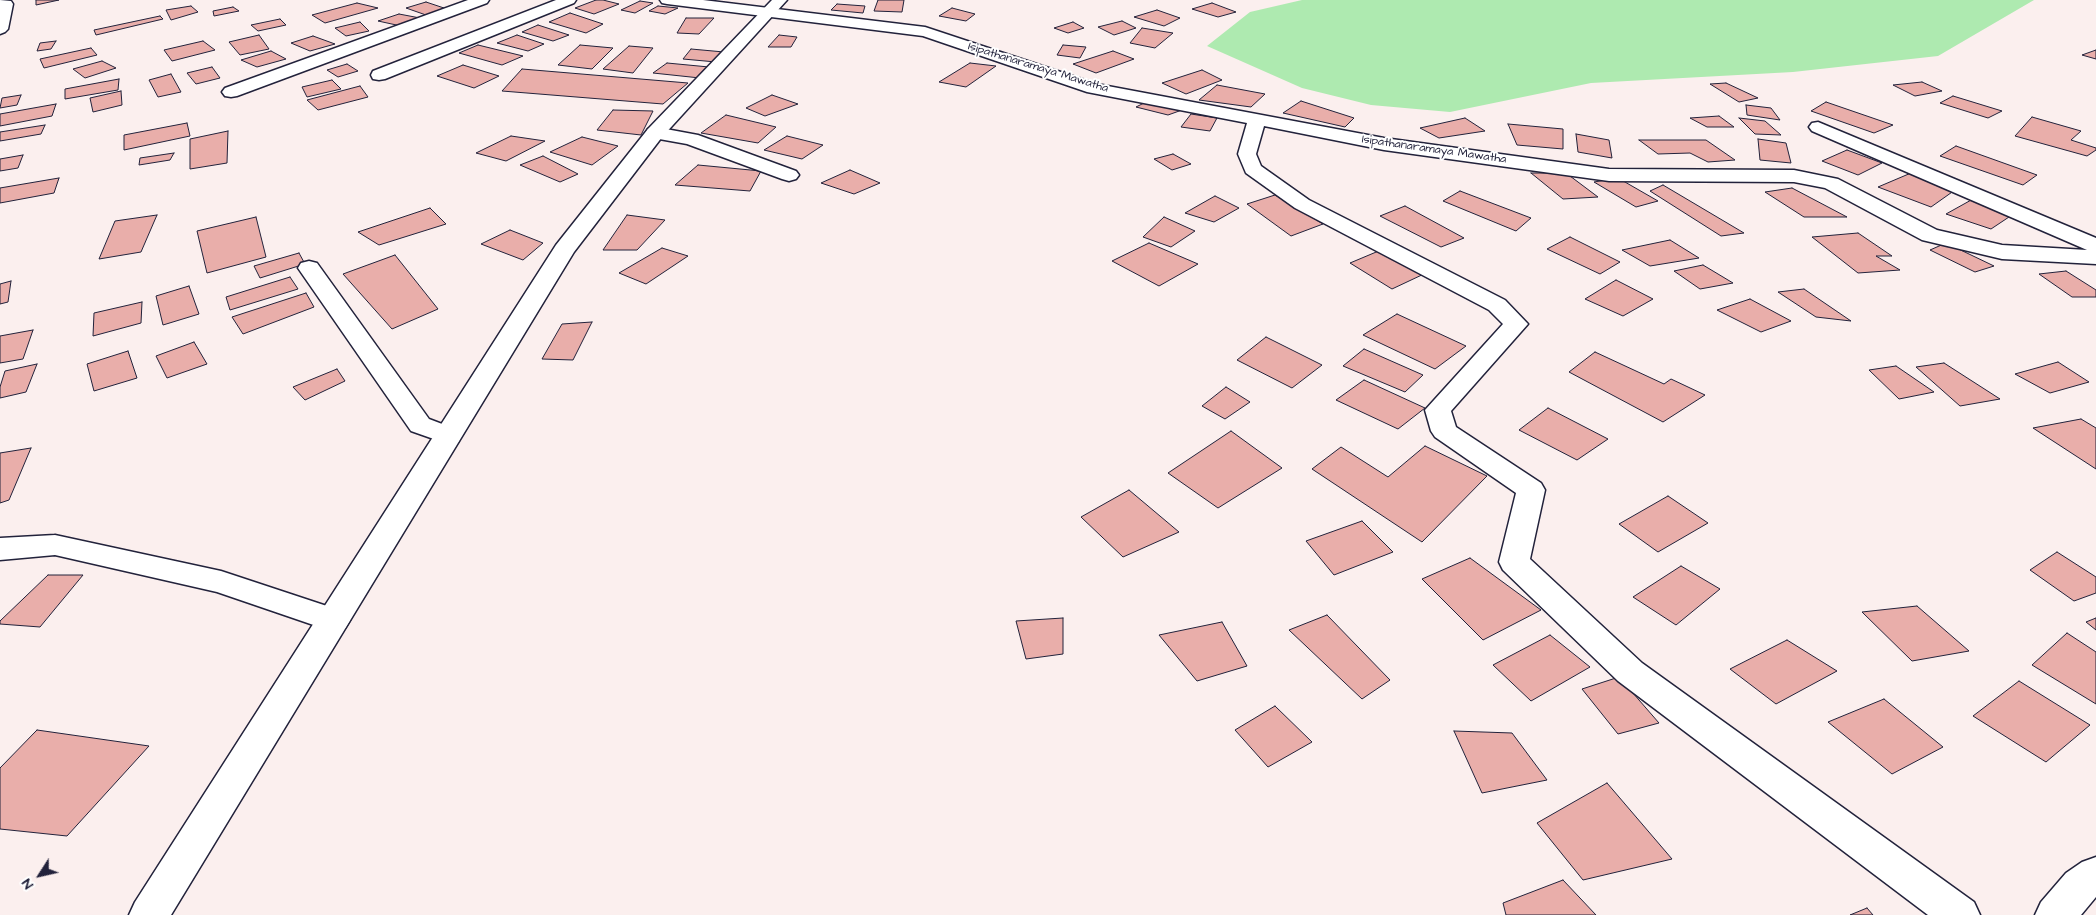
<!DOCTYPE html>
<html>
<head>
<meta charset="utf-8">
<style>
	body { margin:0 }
	#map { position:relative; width:2096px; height:915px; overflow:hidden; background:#fbefee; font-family:"Architects Daughter",sans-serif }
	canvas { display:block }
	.north { position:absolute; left:15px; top:850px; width:50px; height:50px; -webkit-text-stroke:4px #fff; paint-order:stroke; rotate:235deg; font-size:14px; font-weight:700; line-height:20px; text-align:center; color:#22223b }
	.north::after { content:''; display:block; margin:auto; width:18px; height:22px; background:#22223b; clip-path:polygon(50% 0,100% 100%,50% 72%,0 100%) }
</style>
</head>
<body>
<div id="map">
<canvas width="2096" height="915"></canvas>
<div class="north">N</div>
</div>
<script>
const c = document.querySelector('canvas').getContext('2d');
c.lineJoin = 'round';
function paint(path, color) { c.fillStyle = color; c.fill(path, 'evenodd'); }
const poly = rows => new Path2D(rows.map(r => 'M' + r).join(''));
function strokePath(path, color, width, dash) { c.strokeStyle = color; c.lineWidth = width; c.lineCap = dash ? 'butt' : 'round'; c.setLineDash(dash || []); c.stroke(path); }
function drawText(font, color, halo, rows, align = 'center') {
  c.font = font + ' "Architects Daughter",sans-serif'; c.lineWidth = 4; c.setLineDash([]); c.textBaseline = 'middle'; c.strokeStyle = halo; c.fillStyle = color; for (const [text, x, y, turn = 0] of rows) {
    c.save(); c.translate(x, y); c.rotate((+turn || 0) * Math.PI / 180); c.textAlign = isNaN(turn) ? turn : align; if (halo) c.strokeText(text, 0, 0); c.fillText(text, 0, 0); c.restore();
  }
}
paint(poly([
	[1302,0,2034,0,1938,56,1793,72,1591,83,1450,112,1371,105,1302,88,1207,46,1250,12]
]), '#aeeab0');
const building = poly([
	[36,0,59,0,36,5,36,0],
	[596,0,603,0,619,4,594,14,575,8,596,0],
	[878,0,904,0,902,12,874,11,878,0],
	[640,1,653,3,635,13,621,10,640,1],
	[426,2,450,10,426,15,406,8,426,2],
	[357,3,378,8,325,23,312,15,357,3],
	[1212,3,1236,12,1218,17,1192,9,1212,3],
	[837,4,865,6,863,13,831,10,837,4],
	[191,6,198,12,171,20,166,10,191,6],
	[658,6,678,8,665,14,649,11,658,6],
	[233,7,239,11,214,16,213,11,233,7],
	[952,8,975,14,966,21,939,16,952,8],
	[1157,10,1180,18,1164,26,1134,17,1157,10],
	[570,13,603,24,586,33,549,22,570,13],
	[399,14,420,18,401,26,378,21,399,14],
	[160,16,163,19,96,35,94,30,160,16],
	[686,18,714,18,699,34,677,33,686,18],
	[280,19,286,25,258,31,251,25,280,19],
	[1122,21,1136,28,1114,35,1098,27,1122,21],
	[360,22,369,31,346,36,335,28,360,22],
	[1073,22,1084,28,1068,33,1054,28,1073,22],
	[538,25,569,35,553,41,522,32,538,25],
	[1142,28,1173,33,1155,48,1130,43,1142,28],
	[259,35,269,49,240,55,229,42,259,35],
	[517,35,544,44,528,51,497,43,517,35],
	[779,35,797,37,791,47,768,47,779,35],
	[313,36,335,44,310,51,291,43,313,36],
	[56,41,51,49,37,51,40,43,56,41],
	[203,41,215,50,172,61,164,50,203,41],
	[478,45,523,56,502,65,459,53,478,45],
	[580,45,613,48,592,69,558,65,580,45],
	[1063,45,1086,47,1080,58,1057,55,1063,45],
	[629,46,653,48,633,73,603,69,629,46],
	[91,48,97,55,44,68,40,59,91,48],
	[691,49,724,52,716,62,683,59,691,49],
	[2096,50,2096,59,2082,55,2096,50],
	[271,51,286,59,257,67,241,60,271,51],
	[1113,51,1134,59,1096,73,1073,64,1113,51],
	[102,61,116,68,85,78,73,69,102,61],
	[667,63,709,67,700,78,653,73,667,63],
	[970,63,996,66,966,87,939,82,970,63],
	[347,64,358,71,338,77,327,70,347,64],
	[463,65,499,76,474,88,437,76,463,65],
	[212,67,220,78,196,84,187,73,212,67],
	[522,69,688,83,663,104,502,91,522,69],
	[1202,70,1222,80,1186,94,1162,83,1202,70],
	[171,74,181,92,158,97,149,80,171,74],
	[119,79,118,90,65,99,65,89,119,79],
	[332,80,341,89,307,97,302,87,332,80],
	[1922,82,1942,91,1915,96,1893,85,1922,82],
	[1726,83,1758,98,1739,102,1710,84,1726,83],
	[1217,85,1265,94,1251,107,1199,100,1217,85],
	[360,86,368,97,318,110,307,100,360,86],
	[121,91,122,105,93,112,90,98,121,91],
	[21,95,17,105,0,108,2,98,21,95],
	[772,95,798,104,765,116,746,108,772,95],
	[1953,96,2002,111,1988,118,1940,103,1953,96],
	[1148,101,1182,110,1168,115,1136,107,1148,101],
	[1301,101,1354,118,1345,127,1283,113,1301,101],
	[1826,102,1893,125,1874,133,1811,111,1826,102],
	[56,104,52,116,0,126,0,114,56,104],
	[1746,105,1771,108,1780,120,1747,115,1746,105],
	[613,110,653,111,641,135,597,130,613,110],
	[1191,114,1217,118,1210,131,1181,127,1191,114],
	[726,115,776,127,758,143,701,133,726,115],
	[1719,116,1734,127,1707,127,1690,118,1719,116],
	[2032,117,2081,131,2071,140,2096,148,2096,150,2087,156,2015,136,2032,117],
	[1465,118,1485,131,1439,138,1420,128,1465,118],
	[1739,118,1765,121,1781,135,1755,134,1739,118],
	[187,123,190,136,124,150,124,135,187,123],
	[1508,124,1563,129,1563,149,1517,145,1508,124],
	[45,125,41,134,0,141,0,132,45,125],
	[228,131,227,163,190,169,190,139,228,131],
	[1576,134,1609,140,1612,158,1578,152,1576,134],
	[511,136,545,141,506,161,476,153,511,136],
	[787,136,823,145,802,159,764,150,787,136],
	[582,137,618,146,592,165,550,152,582,137],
	[1758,139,1786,143,1791,163,1760,160,1758,139],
	[1639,140,1706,140,1735,160,1708,162,1690,153,1658,154,1639,140],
	[1956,146,2037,175,2023,185,1940,156,1956,146],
	[1847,150,1882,163,1858,175,1822,161,1847,150],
	[174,153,170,160,139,165,140,158,174,153],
	[1173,154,1191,164,1172,170,1154,159,1173,154],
	[23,155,18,168,0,171,0,159,23,155],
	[543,156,578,174,560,182,520,165,543,156],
	[698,165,761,171,750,191,675,185,698,165],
	[850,170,880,183,854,194,821,183,850,170],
	[1531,173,1566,173,1598,197,1563,199,1531,173],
	[1911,173,1955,190,1931,207,1878,187,1911,173],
	[59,178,54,193,0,203,0,188,59,178],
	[1618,178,1658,201,1636,207,1594,182,1618,178],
	[1663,185,1744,233,1721,236,1650,191,1663,185],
	[1792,188,1847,217,1804,217,1765,192,1792,188],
	[1460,191,1531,218,1516,231,1443,201,1460,191],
	[1275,195,1323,224,1291,236,1247,204,1275,195],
	[1215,196,1239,208,1214,222,1185,213,1215,196],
	[1973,199,2012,215,1991,229,1946,214,1973,199],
	[1405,206,1464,238,1441,247,1380,216,1405,206],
	[430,208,446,224,379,245,358,232,430,208],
	[157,215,141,252,99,259,115,221,157,215],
	[627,215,665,220,637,250,603,250,627,215],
	[256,217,266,257,207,273,197,231,256,217],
	[1164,217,1195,231,1171,247,1143,237,1164,217],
	[510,230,543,243,523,260,481,244,510,230],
	[1858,233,1892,256,1876,256,1900,270,1858,273,1812,237,1858,233],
	[1570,237,1620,262,1600,274,1547,249,1570,237],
	[1670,240,1699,258,1650,266,1622,250,1670,240],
	[1149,243,1198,264,1159,286,1112,261,1149,243],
	[1946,243,1994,266,1975,272,1930,250,1946,243],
	[662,248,688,256,646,284,619,273,662,248],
	[1381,250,1426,273,1392,289,1350,263,1381,250],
	[299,253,305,264,260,278,254,266,299,253],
	[395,255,438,309,392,329,343,274,395,255],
	[1703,265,1733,283,1700,289,1674,271,1703,265],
	[2066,271,2096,290,2096,297,2072,297,2039,274,2066,271],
	[290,277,298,289,230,310,226,297,290,277],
	[1616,280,1653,299,1623,316,1585,299,1616,280],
	[11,281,8,302,0,304,0,284,11,281],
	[189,286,199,314,163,325,156,296,189,286],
	[1804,289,1851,321,1816,317,1778,292,1804,289],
	[306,293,314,307,243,334,232,317,306,293],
	[1750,299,1791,321,1761,332,1717,310,1750,299],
	[142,302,141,323,93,336,94,313,142,302],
	[1397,314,1466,346,1435,369,1363,335,1397,314],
	[592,322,573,360,542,359,562,324,592,322],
	[33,330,23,359,0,363,0,336,33,330],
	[1266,337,1322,365,1292,388,1237,360,1266,337],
	[194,342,207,364,167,378,156,356,194,342],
	[1364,349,1423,375,1405,392,1343,366,1364,349],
	[128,351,137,378,94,391,87,364,128,351],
	[1595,352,1664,384,1671,379,1705,395,1663,422,1569,372,1595,352],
	[2058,362,2089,382,2050,393,2015,374,2058,362],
	[1944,363,2000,399,1960,406,1916,367,1944,363],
	[37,364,26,392,0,398,0,387,5,371,37,364],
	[1896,366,1934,392,1899,399,1869,370,1896,366],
	[337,369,345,381,305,400,293,387,337,369],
	[1364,380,1425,408,1398,429,1336,400,1364,380],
	[1226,387,1250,402,1225,419,1202,406,1226,387],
	[1548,408,1608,439,1577,460,1519,430,1548,408],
	[2081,419,2096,428,2096,469,2033,428,2081,419],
	[1231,431,1282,468,1218,508,1168,473,1231,431],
	[1425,446,1487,476,1422,542,1312,469,1341,447,1388,477,1425,446],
	[31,448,9,500,0,503,0,453,31,448],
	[1129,490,1179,532,1123,557,1081,517,1129,490],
	[1668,496,1708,523,1658,552,1619,524,1668,496],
	[1362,521,1393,552,1334,575,1306,541,1362,521],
	[2057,552,2096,577,2096,593,2074,601,2030,570,2057,552],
	[1470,558,1541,610,1483,640,1422,579,1470,558],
	[1681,566,1720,589,1676,625,1633,597,1681,566],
	[48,575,83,575,40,627,0,624,0,621,48,575],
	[1917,606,1969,651,1912,661,1862,612,1917,606],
	[1327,615,1390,680,1362,699,1289,630,1327,615],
	[1063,618,1063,654,1026,659,1016,621,1063,618],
	[2096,618,2096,630,2086,622,2096,618],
	[1222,622,1247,666,1197,681,1159,635,1222,622],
	[2067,633,2096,652,2096,704,2032,665,2067,633],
	[1550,635,1590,667,1531,701,1493,665,1550,635],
	[1787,640,1837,671,1776,704,1730,669,1787,640],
	[1619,677,1659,723,1618,734,1582,689,1619,677],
	[2019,681,2090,725,2046,762,1973,716,2019,681],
	[1884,699,1943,747,1892,774,1828,722,1884,699],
	[1275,706,1312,742,1268,767,1235,730,1275,706],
	[37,730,149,746,67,836,0,829,0,768,37,730],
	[1454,731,1512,733,1547,780,1482,793,1454,731],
	[1607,783,1672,859,1583,880,1537,823,1607,783],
	[1563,880,1596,915,1506,915,1503,903,1563,880],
	[1867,908,1873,915,1850,915,1867,908]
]);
paint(building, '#e9aeaa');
strokePath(building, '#22223b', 1);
const minor = poly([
	[0,0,11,1,13,4,8,29,5,32,0,34,0,0],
	[468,0,489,0,487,3,237,96,231,97,225,96,222,92,225,88,468,0],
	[556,0,576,0,574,3,385,79,379,80,373,79,371,75,373,71,556,0],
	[660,0,703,0,925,27,1097,84,1384,138,1609,169,1794,170,1838,179,1937,230,2002,245,2087,250,1812,131,1809,127,1812,123,1818,122,2096,238,2096,264,2002,259,1922,240,1825,188,1794,182,1609,181,1384,150,1264,126,1256,154,1261,166,1309,200,1505,300,1528,324,1451,411,1456,427,1541,483,1545,490,1530,559,1642,663,1974,902,1980,915,1928,915,1618,681,1503,570,1499,562,1516,493,1435,437,1431,431,1425,410,1503,324,1489,310,1295,208,1246,173,1238,154,1247,123,1087,92,923,36,667,4,662,3,660,0],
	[655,127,698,135,796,171,799,175,796,179,789,181,782,179,687,144,648,137,646,133,648,129,655,127],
	[309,261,317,263,429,419,458,430,461,436,458,442,448,444,411,431,298,268,301,263,309,261],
	[55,535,221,571,345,612,350,620,345,628,334,632,217,592,55,555,0,560,0,538,55,535],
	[2096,857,2096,897,2081,915,2035,915,2041,902,2066,873,2082,862,2096,857]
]);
const tertiary = poly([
	[772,0,787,0,662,137,574,252,171,915,129,915,135,902,556,245,648,129,772,0]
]);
strokePath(minor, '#22223b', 3);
strokePath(tertiary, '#22223b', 3);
paint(minor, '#fff');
paint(tertiary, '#fff');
drawText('12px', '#22223b', '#fff', [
	["Isipathanaramaya Mawatha",1038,68,17],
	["Isipathanaramaya Mawatha",1434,150,8]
]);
</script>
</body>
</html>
